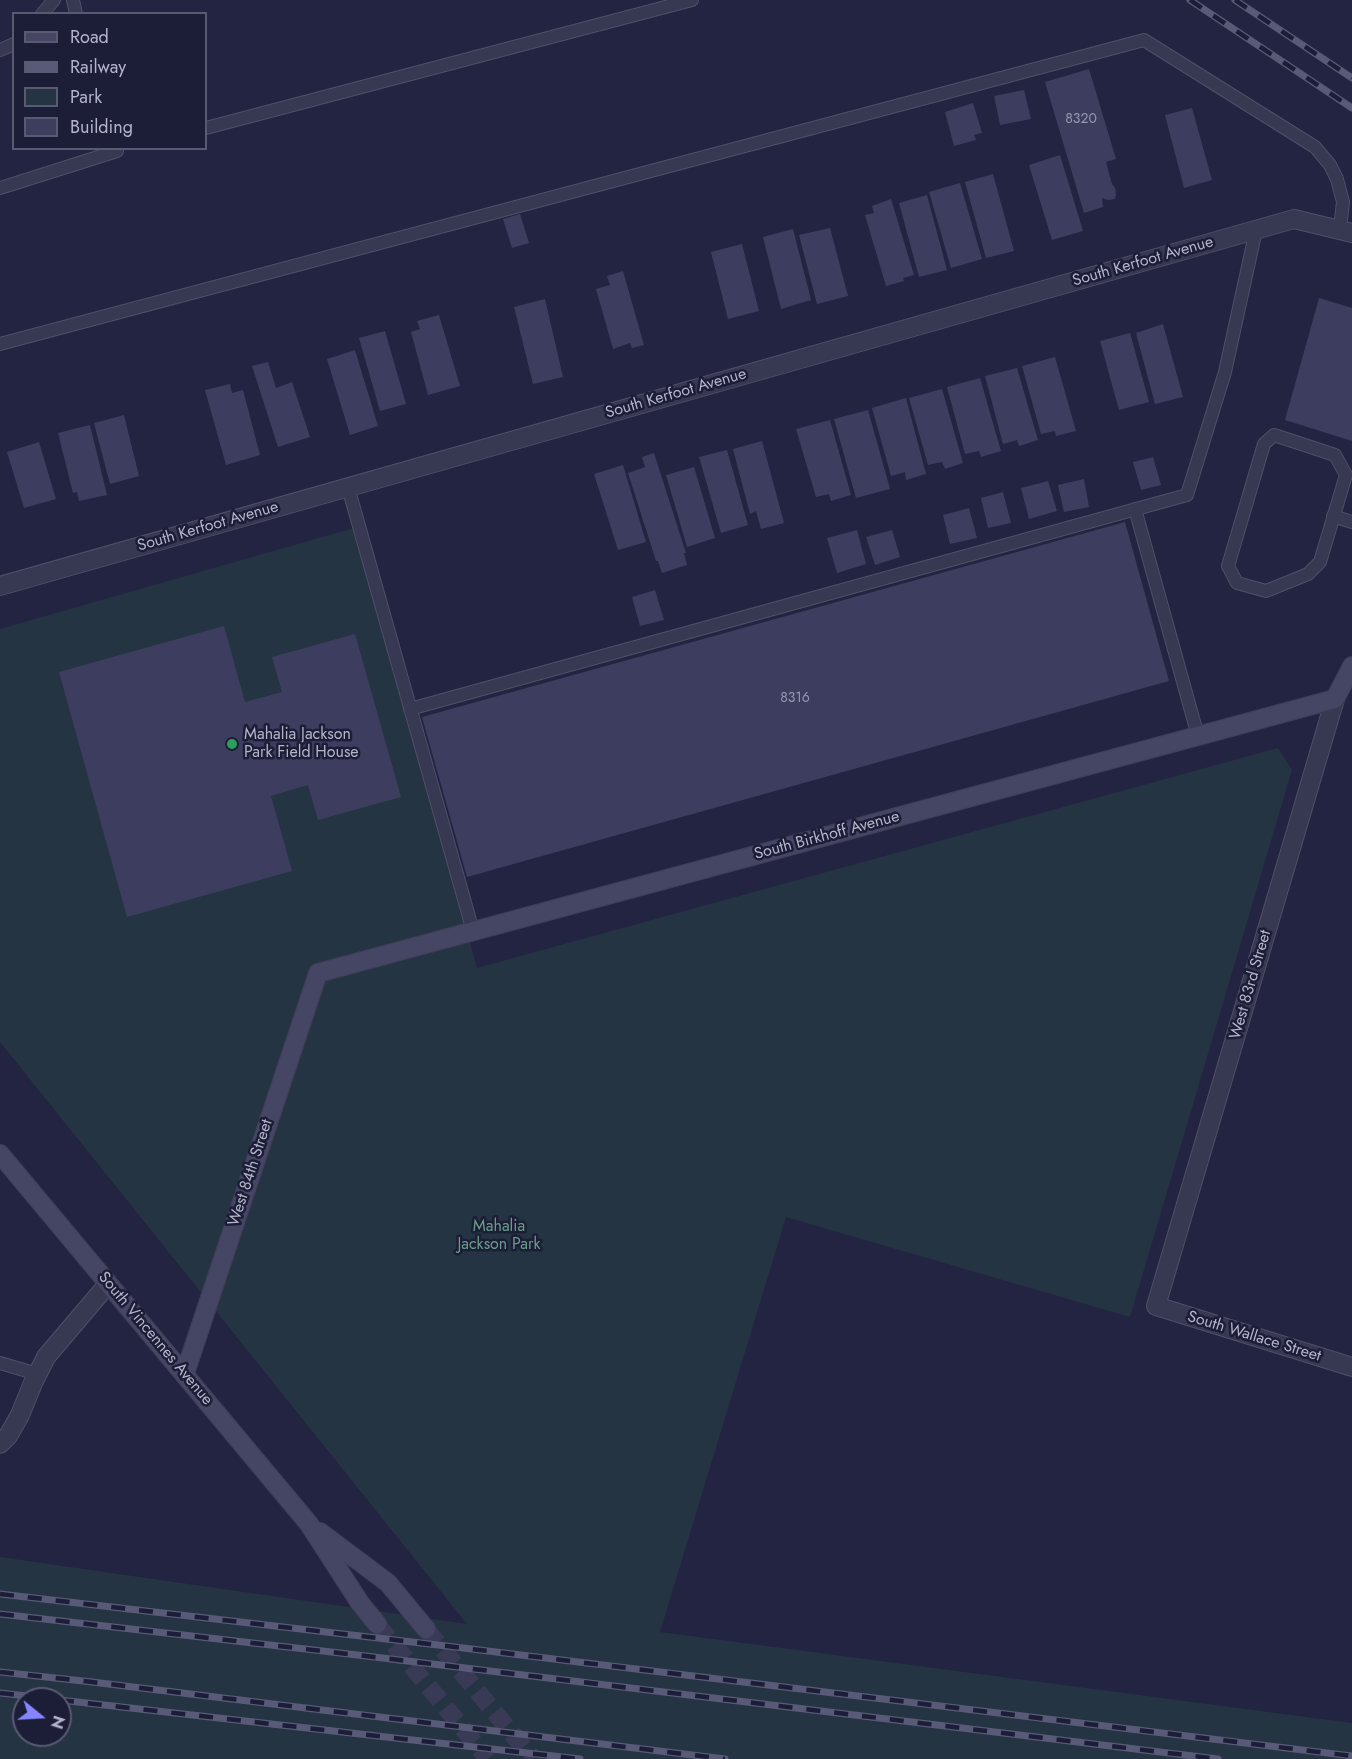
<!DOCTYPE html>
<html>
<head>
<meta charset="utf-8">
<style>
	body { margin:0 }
	#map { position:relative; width:1352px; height:1759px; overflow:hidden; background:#232441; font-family:Jost,sans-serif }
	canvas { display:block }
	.legend { position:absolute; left:12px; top:12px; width:195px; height:138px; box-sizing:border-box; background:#1c1d36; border:2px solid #595972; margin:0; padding:8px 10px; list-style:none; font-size:18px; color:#b4b4cb }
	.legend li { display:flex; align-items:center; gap:12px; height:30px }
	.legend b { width:30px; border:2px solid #595972 }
	.north { position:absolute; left:12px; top:1687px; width:60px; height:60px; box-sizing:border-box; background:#1c1d36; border:2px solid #595972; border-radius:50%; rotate:108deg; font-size:16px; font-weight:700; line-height:24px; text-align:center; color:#b4b4cb }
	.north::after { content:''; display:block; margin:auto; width:21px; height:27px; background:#8586ff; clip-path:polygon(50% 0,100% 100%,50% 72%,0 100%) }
</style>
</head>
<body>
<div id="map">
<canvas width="1352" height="1759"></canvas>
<ul class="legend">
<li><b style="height:8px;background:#454564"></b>Road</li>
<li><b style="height:8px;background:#595a78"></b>Railway</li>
<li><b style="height:16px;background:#253442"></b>Park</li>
<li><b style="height:16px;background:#3d3e5f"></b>Building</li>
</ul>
<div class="north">N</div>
</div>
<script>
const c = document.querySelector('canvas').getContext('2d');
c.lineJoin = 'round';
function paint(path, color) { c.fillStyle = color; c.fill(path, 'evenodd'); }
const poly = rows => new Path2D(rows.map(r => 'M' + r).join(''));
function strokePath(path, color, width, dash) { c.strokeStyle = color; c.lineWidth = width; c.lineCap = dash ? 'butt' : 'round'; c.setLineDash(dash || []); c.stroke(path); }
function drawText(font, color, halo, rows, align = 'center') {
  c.font = font + ' Jost,sans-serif'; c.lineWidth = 5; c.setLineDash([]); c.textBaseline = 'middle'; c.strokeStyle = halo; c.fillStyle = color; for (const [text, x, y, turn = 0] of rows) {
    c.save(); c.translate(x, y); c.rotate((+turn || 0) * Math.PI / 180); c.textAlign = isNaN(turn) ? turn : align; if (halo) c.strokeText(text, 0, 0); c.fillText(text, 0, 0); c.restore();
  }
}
paint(poly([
	[354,528,477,968,1278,748,1292,770,1130,1317,786,1217,660,1632,1352,1723,1352,1759,0,1759,0,1557,467,1624,0,1042,0,629],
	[24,1699,60,1699,60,1735,24,1735]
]), '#253442');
paint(poly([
	[1089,69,1116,159,1106,162,1112,184,1115,188,1116,194,1115,199,1108,200,1102,198,1103,207,1084,213,1045,82],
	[1024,90,1031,119,1000,125,994,96],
	[973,103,982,133,974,135,976,140,954,146,945,112],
	[1192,108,1212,180,1184,188,1165,115],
	[1060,155,1083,231,1052,240,1029,165],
	[993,174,1014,251,986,258,965,182],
	[960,183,982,259,951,268,929,192],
	[927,195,947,270,919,277,899,203],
	[891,199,914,275,903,278,904,281,886,286,865,215,874,213,872,206],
	[520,214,529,243,512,248,503,219],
	[830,228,848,296,817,304,799,235],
	[793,229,811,300,781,309,763,237],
	[742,244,759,311,728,319,711,252],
	[623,271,644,345,632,348,630,343,613,349,596,289,610,285,607,276],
	[1319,298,1352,308,1352,441,1285,420],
	[545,299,563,377,533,384,514,307],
	[439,315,460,386,428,395,411,332,420,329,417,321],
	[1163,324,1183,397,1155,404,1136,333],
	[385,331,406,404,380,411,359,338],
	[1130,333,1149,402,1119,410,1100,341],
	[355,350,378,426,350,435,327,359],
	[1055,357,1076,431,1056,436,1055,431,1041,434,1022,366],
	[268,362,276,388,292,382,310,437,278,447,252,366],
	[1017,368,1038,440,1019,446,1017,440,1003,444,985,376],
	[980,378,1001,451,981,457,979,451,965,454,947,387],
	[230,384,232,393,243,390,260,455,226,465,205,390],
	[942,389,963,463,945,469,942,462,928,465,909,398],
	[906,398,926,474,906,480,905,472,891,476,872,408],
	[868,410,890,489,856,498,834,419],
	[124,415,139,476,110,484,94,423],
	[830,420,851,495,831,501,829,494,816,497,796,429],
	[90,425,107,495,79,501,77,492,73,493,58,433],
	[762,441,784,523,761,529,756,511,750,514,733,449],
	[39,442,56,499,24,508,7,452],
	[727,450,748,525,721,533,699,457],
	[654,453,686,553,684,553,687,565,662,573,658,561,656,561,628,473,645,467,642,457],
	[1153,457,1161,485,1141,490,1133,462],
	[623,465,646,542,618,550,594,474],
	[694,467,715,538,687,547,666,475],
	[1084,479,1089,507,1064,512,1058,485],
	[1048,481,1057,511,1029,519,1021,488],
	[1003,492,1011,523,988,528,981,498],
	[969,508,977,538,950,544,943,515],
	[1125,522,1169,681,467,877,422,717],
	[857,530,866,564,837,573,827,538],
	[892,530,900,557,875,565,866,537],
	[655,590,664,620,640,626,632,597],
	[224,626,245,702,282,692,272,657,355,634,401,797,318,820,308,785,271,796,292,871,127,917,59,672]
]), '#3d3e5f');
strokePath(poly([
	[377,1624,488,1759],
	[426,1629,533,1759]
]), '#393a56', 18, [18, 9]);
const lane = poly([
	[73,0,76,14],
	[42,14,54,0],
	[0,50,14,44],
	[206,128,692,0],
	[0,188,117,151,116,148],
	[0,344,1144,40,1315,147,1330,165,1337,179,1343,202,1340,229],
	[1274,435,1335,455,1346,475,1320,562,1308,574,1266,591,1237,583,1228,566,1264,444,1274,435],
	[348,487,473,931],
	[1135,509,1198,736],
	[1333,516,1352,522],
	[410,709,1187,495,1225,372,1256,230],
	[0,1363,37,1374]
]);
const street = poly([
	[0,586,1294,219,1352,233],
	[1335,699,1156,1306,1352,1367],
	[0,1444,8,1436,20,1415,33,1383,46,1357,108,1284]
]);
const secondary = poly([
	[0,1154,309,1524,360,1603,377,1624],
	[185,1373,318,973,1335,699,1352,666],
	[320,1532,388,1583,426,1629]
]);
strokePath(lane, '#4f5068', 14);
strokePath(street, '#4f5068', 20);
strokePath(secondary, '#3e3e57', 20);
strokePath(lane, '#373851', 12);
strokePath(street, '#373851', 18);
strokePath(secondary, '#454564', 18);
const rail = poly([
	[1190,0,1352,108],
	[1235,0,1352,78],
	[0,1594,455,1647,1352,1756],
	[0,1614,366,1656,1218,1759],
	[0,1672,92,1682,725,1759],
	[0,1693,54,1699],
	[60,1700,580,1759]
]);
strokePath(rail, '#595a78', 7);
strokePath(rail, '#1c1d36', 4.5, [14]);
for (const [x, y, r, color] of [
	[232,744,6,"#2e9e5b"]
]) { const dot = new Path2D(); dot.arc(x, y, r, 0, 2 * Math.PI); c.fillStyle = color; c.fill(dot); strokePath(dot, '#1c1d36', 2); }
drawText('14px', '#9696b0', null, [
	["8320",1081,120],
	["8316",795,699]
]);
drawText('16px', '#b4b4cb', '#1c1d36', [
	["South Kerfoot Avenue",1143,262,-16],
	["South Kerfoot Avenue",676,394,-16],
	["South Kerfoot Avenue",208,527,-16],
	["South Birkhoff Avenue",827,836,-15],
	["West 83rd Street",1251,985,-74],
	["West 84th Street",251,1173,-72],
	["South Wallace Street",1254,1337,17],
	["South Vincennes Avenue",155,1339,50]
]);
drawText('16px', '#b4b4cb', '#1c1d36', [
	["Mahalia Jackson",244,735],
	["Park Field House",244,753]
], 'left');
drawText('16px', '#699e89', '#1c1d36', [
	["Mahalia",499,1227],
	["Jackson Park",499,1245]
]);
</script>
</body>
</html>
